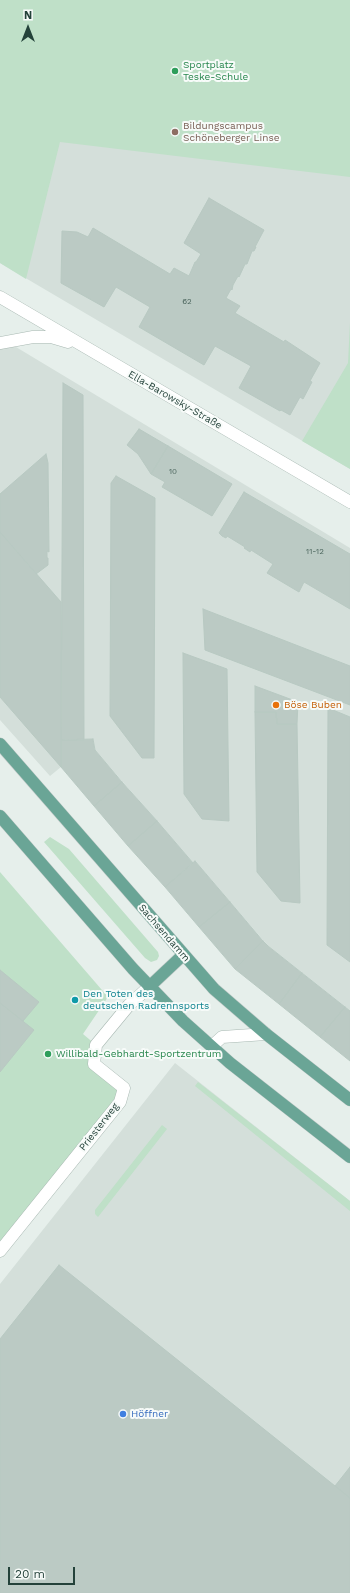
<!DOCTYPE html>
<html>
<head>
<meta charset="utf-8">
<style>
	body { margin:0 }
	#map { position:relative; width:350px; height:1593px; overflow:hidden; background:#e6efeb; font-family:"Work Sans",sans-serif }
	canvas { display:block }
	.north { position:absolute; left:8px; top:8px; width:40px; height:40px; -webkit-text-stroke:3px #f7fbf9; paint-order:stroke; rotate:0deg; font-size:11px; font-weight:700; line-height:16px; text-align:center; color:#24423a }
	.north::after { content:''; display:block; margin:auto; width:14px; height:18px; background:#24423a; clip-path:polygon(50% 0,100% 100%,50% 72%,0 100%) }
	.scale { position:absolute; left:8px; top:1567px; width:67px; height:18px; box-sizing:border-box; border:2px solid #24423a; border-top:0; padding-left:5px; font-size:12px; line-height:14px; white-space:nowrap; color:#24423a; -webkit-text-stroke:3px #f7fbf9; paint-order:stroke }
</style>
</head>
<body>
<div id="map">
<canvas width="350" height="1593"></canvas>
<div class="north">N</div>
<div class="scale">20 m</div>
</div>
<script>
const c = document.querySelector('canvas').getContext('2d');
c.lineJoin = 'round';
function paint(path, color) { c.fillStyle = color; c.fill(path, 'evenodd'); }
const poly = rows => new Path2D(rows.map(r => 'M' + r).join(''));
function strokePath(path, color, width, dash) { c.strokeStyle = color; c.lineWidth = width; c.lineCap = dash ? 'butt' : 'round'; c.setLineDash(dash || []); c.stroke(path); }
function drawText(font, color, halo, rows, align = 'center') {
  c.font = font + ' "Work Sans",sans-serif'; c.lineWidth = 4; c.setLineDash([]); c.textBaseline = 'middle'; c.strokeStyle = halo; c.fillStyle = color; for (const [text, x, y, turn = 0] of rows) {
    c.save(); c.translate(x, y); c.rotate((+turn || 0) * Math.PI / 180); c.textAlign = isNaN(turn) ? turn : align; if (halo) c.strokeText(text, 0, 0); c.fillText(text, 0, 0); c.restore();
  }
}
paint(poly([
	[0,0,350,0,350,469,0,263],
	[6,341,350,548,350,1011,268,946,195,861,193,863,95,750,93,739,61,740,61,767,50,776,0,720,0,343],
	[175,1063,350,1201,350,1593,0,1593,0,1284]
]), '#d4dfda');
paint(poly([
	[0,0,350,0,350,177,60,142,26,279,0,263],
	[350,322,350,469,302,441,348,363],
	[50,837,69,849,158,952,159,956,157,960,151,962,145,958,44,842],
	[0,872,108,997,83,1034,96,1045,94,1064,124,1088,0,1251],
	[198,1082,350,1201,350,1211,195,1086],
	[162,1125,167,1129,98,1217,95,1214,95,1210]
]), '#bfe0c8');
const building = poly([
	[209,198,264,230,255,247,256,247,254,251,252,251,247,264,245,264,239,277,238,276,233,285,232,290,231,289,226,298,240,306,235,313,284,342,285,340,320,363,310,381,312,382,303,399,300,397,290,415,281,410,280,411,239,388,251,366,215,346,204,365,139,327,150,307,116,287,104,307,61,283,62,231,77,232,88,237,93,228,170,274,174,268,189,276,195,262,196,262,201,254,184,243,209,198],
	[63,383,83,395,84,740,61,740,63,383],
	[139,429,168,446,151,474,138,454,127,445,139,429],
	[168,446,232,484,212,516,162,487,165,482,151,474,168,446],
	[46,454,48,463,49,552,47,551,47,558,48,558,48,565,36,574,0,532,0,494,46,454],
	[116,476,155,498,154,758,142,758,110,716,111,483,116,476],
	[244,492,350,554,350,609,304,582,299,592,267,573,273,564,251,550,250,552,244,548,245,547,227,536,226,538,222,536,219,533,244,492],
	[0,532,61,602,61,767,0,697,0,532],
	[203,609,350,666,350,705,205,650,203,609],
	[183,653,227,669,229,821,202,819,184,794,183,653],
	[255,686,298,702,297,724,277,724,276,712,255,712,255,686],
	[328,708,350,717,350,962,327,945,328,708],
	[255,712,276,712,277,724,297,724,300,903,281,901,257,872,255,712],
	[93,739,95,750,122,782,94,806,61,767,61,740,93,739],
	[122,782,157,821,128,846,94,806,122,782],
	[157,821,193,863,165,887,128,846,157,821],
	[195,861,230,902,199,927,165,887,195,861],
	[230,902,263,941,235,969,199,927,230,902],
	[263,941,268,946,302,973,279,1004,235,969,263,941],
	[0,970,39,1002,23,1021,0,1003,0,970],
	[302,973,345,1007,320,1037,279,1004,302,973],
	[0,1003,34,1030,0,1072,0,1003],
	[345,1007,350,1011,350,1061,320,1037,345,1007],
	[59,1265,350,1498,350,1593,0,1593,0,1339,59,1265],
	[350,1467,350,1498,335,1486,350,1467]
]);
paint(building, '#bbcac4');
strokePath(building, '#b8c9c2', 1);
const minor = poly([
	[0,297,350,502],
	[0,343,33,337,51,337,68,342],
	[211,1047,222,1037,266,1034],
	[0,1251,120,1102,124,1088,94,1064,96,1045,129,1005,149,987]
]);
const major = poly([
	[0,744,214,989,266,1034,350,1100],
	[0,816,133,969,183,1021,230,1063,350,1157],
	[149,987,183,955]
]);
strokePath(minor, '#a8b8b2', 13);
strokePath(major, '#c2cac8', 13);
strokePath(minor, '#fff', 12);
strokePath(major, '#6aa596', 12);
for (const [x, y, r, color] of [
	[175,71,4,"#2e9e5b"],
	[175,132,4,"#8d6e63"],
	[276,705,4,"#e8710a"],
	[75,1000,4,"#0f9aa8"],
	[48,1054,4,"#2e9e5b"],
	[123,1414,4,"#3f7fe0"]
]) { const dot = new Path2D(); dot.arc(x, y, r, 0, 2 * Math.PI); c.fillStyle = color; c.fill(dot); strokePath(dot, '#f7fbf9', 1.5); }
drawText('8px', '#4a645c', null, [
	["62",187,302],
	["10",173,472],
	["11-12",315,552]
]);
drawText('10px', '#27864d', '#f7fbf9', [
	["Sportplatz",183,65],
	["Teske-Schule",183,77],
	["Willibald-Gebhardt-Sportzentrum",56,1054]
], 'left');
drawText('10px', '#785e54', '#f7fbf9', [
	["Bildungscampus",183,126],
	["Schöneberger Linse",183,138]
], 'left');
drawText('10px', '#24423a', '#f7fbf9', [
	["Ella-Barowsky-Straße",175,400,30],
	["Sachsendamm",164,933,49],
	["Priesterweg",99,1127,-52]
]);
drawText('10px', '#c56008', '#f7fbf9', [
	["Böse Buben",284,705]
], 'left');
drawText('10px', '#0d838f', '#f7fbf9', [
	["Den Toten des",83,994],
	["deutschen Radrennsports",83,1006]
], 'left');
drawText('10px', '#366cbe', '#f7fbf9', [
	["Höffner",131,1414]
], 'left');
</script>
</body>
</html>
